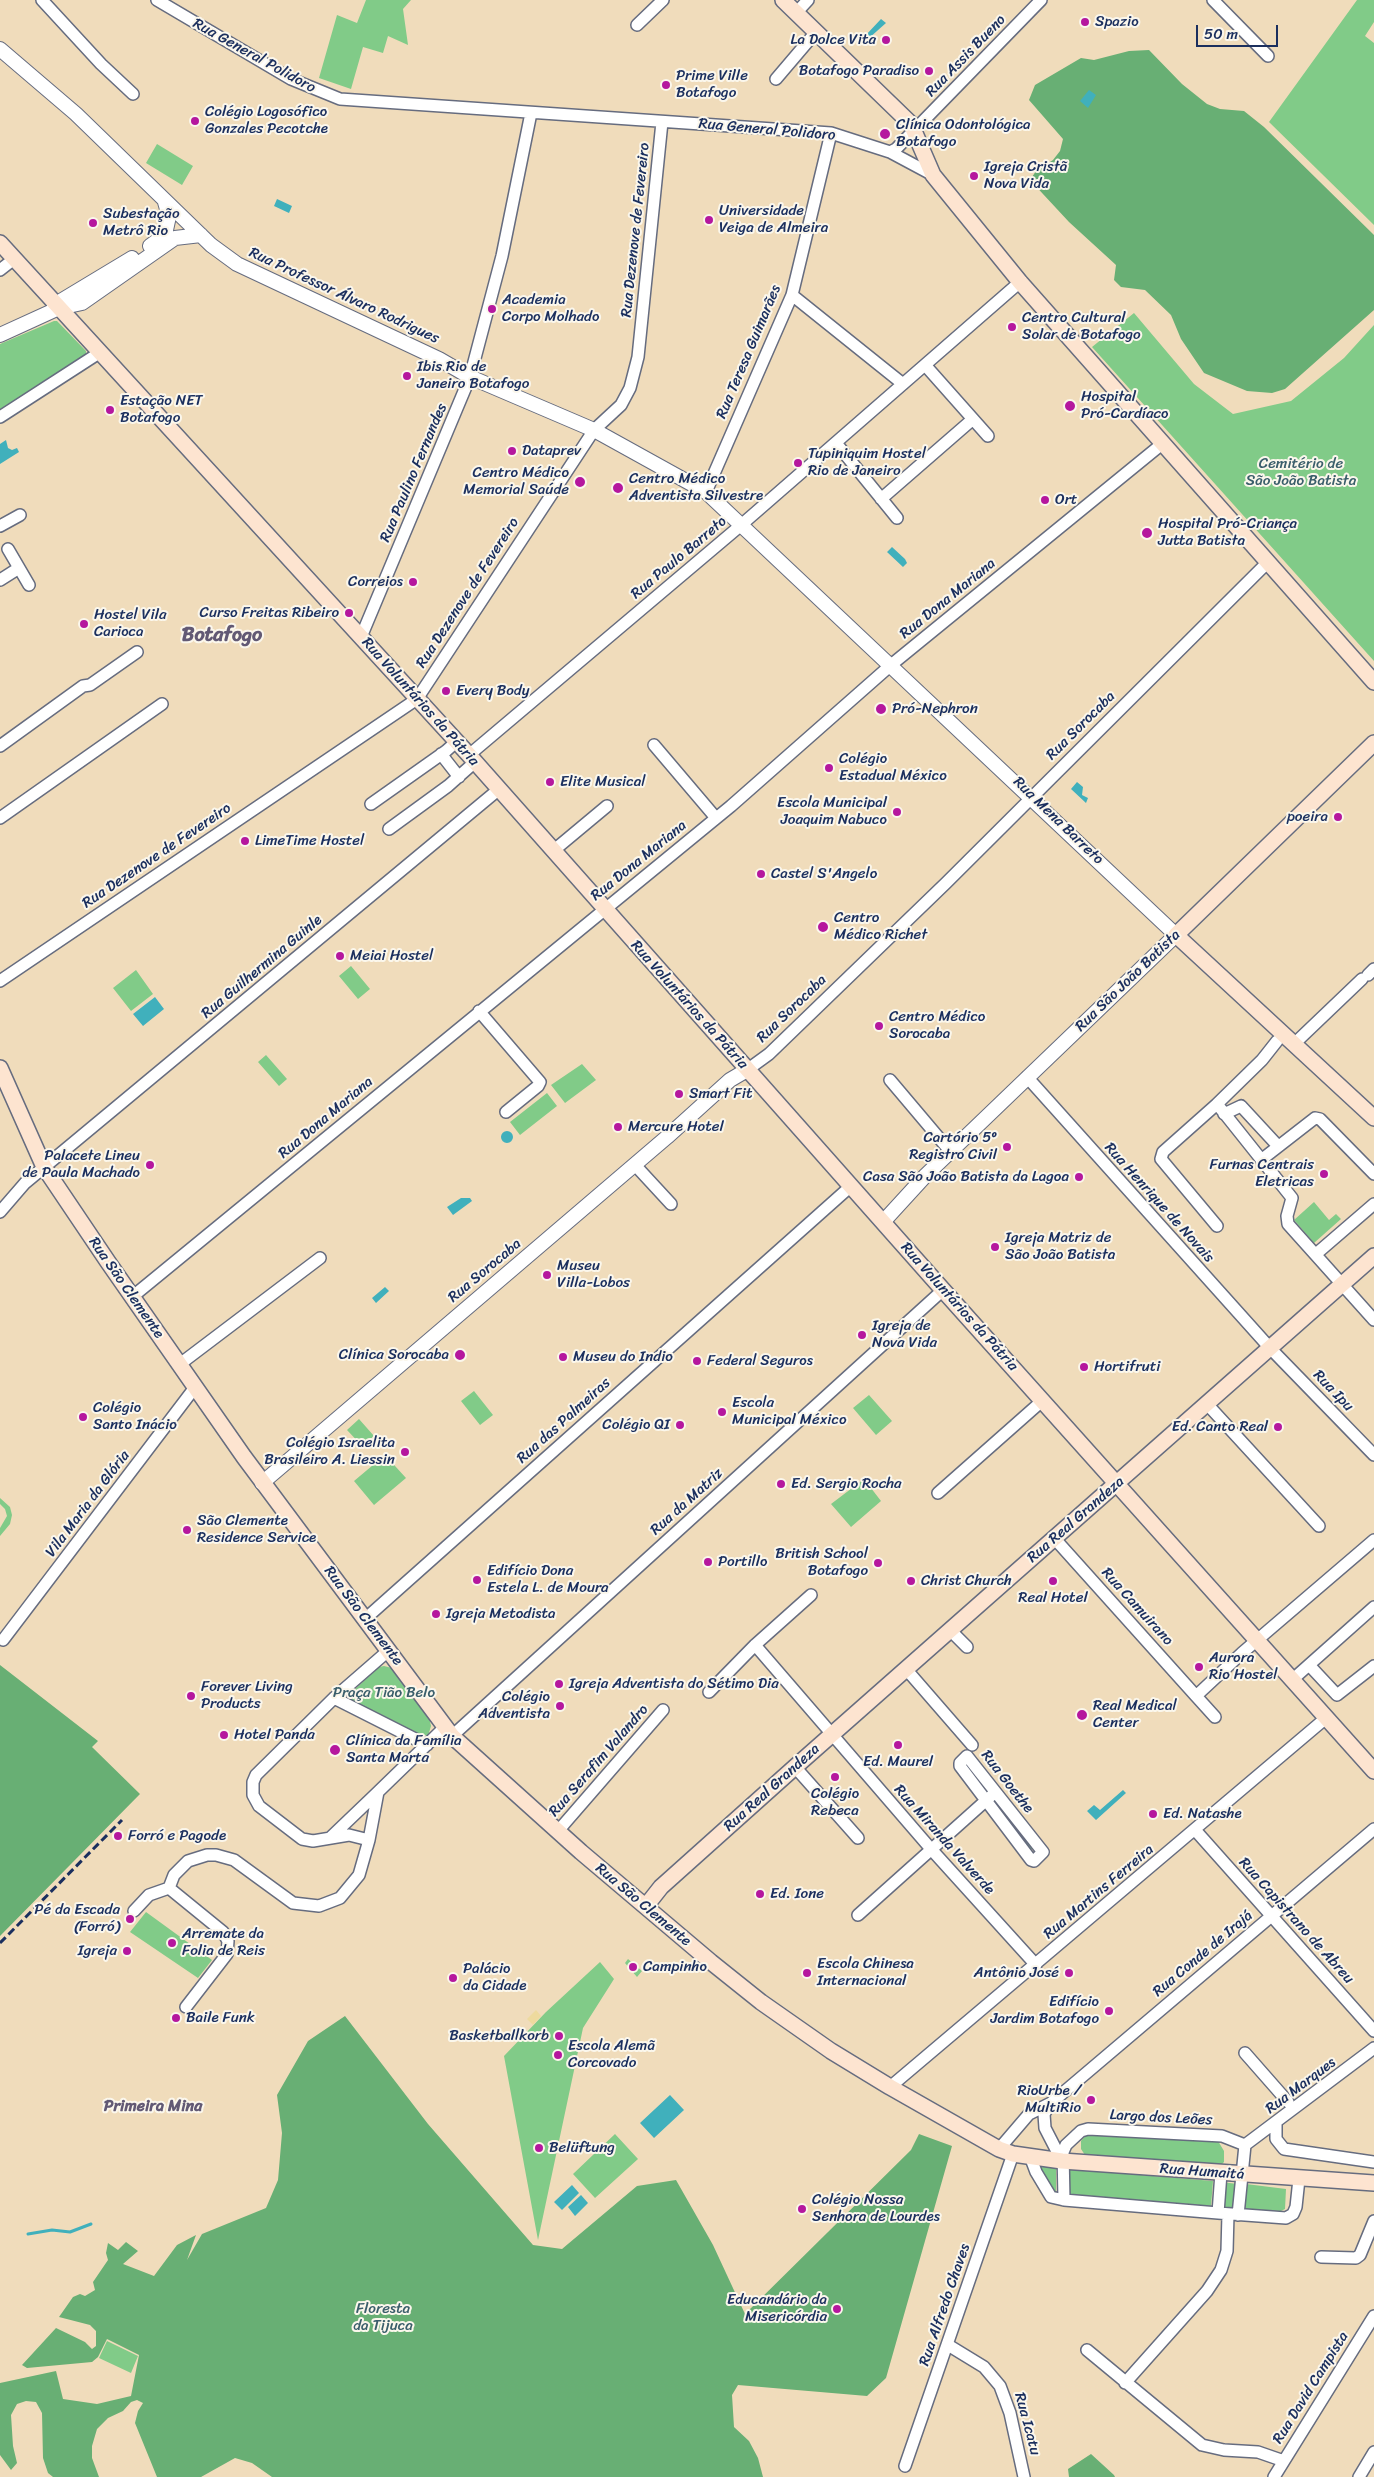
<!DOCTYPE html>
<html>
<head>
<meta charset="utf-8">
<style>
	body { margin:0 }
	#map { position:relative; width:1374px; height:2477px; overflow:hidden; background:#f0dcbb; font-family:Sriracha,sans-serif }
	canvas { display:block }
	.scale { position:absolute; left:1196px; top:25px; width:82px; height:22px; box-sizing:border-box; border:2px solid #1b2f5e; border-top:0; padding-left:6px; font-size:15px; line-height:18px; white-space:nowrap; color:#1b2f5e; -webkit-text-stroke:4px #fbf7ec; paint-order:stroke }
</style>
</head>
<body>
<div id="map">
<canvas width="1374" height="2477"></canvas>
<div class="scale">50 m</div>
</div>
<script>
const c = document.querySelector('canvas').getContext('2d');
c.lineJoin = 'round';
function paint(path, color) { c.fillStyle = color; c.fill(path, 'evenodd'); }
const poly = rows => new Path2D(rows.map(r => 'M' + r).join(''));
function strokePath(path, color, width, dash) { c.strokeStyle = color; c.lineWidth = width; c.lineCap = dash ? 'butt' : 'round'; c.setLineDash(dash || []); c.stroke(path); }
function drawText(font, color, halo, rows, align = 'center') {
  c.font = font + ' Sriracha,sans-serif'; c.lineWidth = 4; c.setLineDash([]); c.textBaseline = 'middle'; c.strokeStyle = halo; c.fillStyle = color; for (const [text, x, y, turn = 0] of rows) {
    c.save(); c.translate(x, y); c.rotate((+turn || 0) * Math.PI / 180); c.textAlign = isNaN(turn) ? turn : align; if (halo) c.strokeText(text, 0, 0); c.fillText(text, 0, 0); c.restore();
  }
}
paint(poly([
	[366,0,411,0,403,9,408,45,388,36,383,53,363,47,351,89,319,78,337,15,357,23],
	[1357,0,1374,0,1374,22,1365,36,1374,43,1374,225,1269,122],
	[157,144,193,166,182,185,146,163],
	[1134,313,1194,384,1233,414,1291,401,1344,358,1374,325,1374,661,1092,347],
	[54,321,57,321,86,351,86,355,0,411,0,344],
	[351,966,370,989,358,999,339,976],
	[136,970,153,994,131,1011,113,988],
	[266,1055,287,1079,279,1086,258,1062],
	[582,1064,596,1080,565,1103,551,1085],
	[547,1093,557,1106,520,1135,510,1122],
	[1314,1202,1329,1220,1336,1214,1341,1219,1314,1243,1294,1220],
	[474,1391,493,1415,480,1425,461,1401],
	[869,1395,892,1421,876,1435,853,1408],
	[359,1419,374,1436,362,1446,347,1430],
	[385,1455,406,1478,374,1505,354,1481],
	[864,1479,881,1501,851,1527,831,1504],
	[0,1498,10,1507,12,1515,10,1524,0,1536,0,1528,7,1516,5,1509,0,1504],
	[384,1666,392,1668,429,1717,431,1726,428,1736,412,1732,349,1699,354,1690,379,1667],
	[973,1767,1036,1849,1028,1849,971,1775],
	[146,1912,212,1960,198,1978,130,1932],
	[628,1959,642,1971,637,1977,625,1963],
	[600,1962,614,1979,583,2028,538,2240,504,2056,546,2012],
	[1092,2132,1218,2141,1224,2151,1224,2162,1221,2165,1085,2155,1081,2149,1081,2141,1086,2135],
	[615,2134,638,2159,595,2198,573,2174],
	[1037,2166,1056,2168,1056,2193,1053,2193],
	[1069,2169,1213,2181,1211,2206,1069,2194],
	[1221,2182,1238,2184,1236,2208,1220,2207],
	[1246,2184,1286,2189,1285,2209,1281,2211,1244,2209],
	[107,2341,138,2356,131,2373,99,2358]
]), '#81cb88');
paint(poly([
	[1149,50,1182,84,1207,104,1220,109,1244,111,1264,127,1374,235,1374,310,1285,389,1272,393,1247,391,1204,373,1181,339,1171,315,1145,290,1121,287,1114,280,1116,265,1069,222,1030,180,1036,171,1053,160,1060,151,1063,139,1029,100,1035,85,1081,58,1094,60,1129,51],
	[0,1665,98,1741,92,1747,140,1794,0,1936],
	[345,2016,428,2124,533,2245,562,2249,637,2186,676,2180,713,2245,745,2314,911,2150,919,2134,952,2146,886,2378,867,2396,738,2385,732,2395,734,2427,749,2441,758,2458,763,2477,272,2477,252,2463,235,2458,201,2477,157,2477,135,2423,138,2411,143,2403,137,2400,131,2402,123,2411,108,2418,97,2429,92,2446,92,2458,99,2477,53,2477,48,2473,43,2458,42,2413,36,2402,26,2401,17,2404,11,2415,13,2446,17,2463,11,2470,0,2455,0,2383,56,2371,63,2399,97,2404,131,2396,139,2355,107,2339,98,2357,92,2362,27,2368,22,2365,56,2328,85,2342,92,2349,96,2346,96,2331,90,2325,59,2317,73,2297,80,2294,85,2296,95,2290,93,2282,108,2260,106,2253,108,2243,118,2250,126,2242,138,2251,123,2264,154,2276,177,2245,196,2235,187,2260,202,2234,266,2208,278,2180,282,2133,277,2095,308,2041],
	[1091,2454,1114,2475,1115,2477,1069,2477,1068,2469]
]), '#68af74');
paint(poly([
	[536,2010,541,2016,533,2025,527,2019]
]), '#eeda9e');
paint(poly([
	[881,19,886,23,868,39,865,36],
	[1089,90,1096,95,1088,108,1080,101],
	[277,199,292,206,289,213,274,206],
	[6,440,8,448,12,450,17,448,19,452,0,464,0,444],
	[892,547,905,559,907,563,903,567,887,552],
	[1077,782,1083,787,1082,795,1088,798,1086,803,1071,789],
	[155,997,164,1009,143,1026,133,1014],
	'501 1137a6 6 0 1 1 12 0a6 6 0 1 1-12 0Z',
	[461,1198,470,1198,472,1201,453,1215,447,1207],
	[385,1287,389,1291,376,1303,372,1298],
	[1123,1790,1126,1793,1096,1820,1087,1811,1094,1805,1100,1810],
	[670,2095,684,2110,654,2138,640,2123],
	[572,2185,579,2193,562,2210,554,2202],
	[581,2195,588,2203,575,2216,568,2207]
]), '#40b0bc');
strokePath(poly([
	[28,2234,52,2230,70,2232,91,2224]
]), '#40b0bc', 3);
const minor = poly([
	[42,0,101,64,133,94],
	[157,0,291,79,340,99,831,133,890,152,933,175],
	[1213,0,1268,56],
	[796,13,808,0],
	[637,25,663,0],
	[776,79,816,32],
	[890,152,896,149,1041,0],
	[0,270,14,259],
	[792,295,903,384],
	[925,365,988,436],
	[0,417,99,353],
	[836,443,897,518],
	[706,492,792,295,831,133],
	[881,499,973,419],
	[0,526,20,515],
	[8,549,29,585],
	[0,580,19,568],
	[361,637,470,377,502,256,531,113],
	[654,745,716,818],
	[0,746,83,686,90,685,137,652],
	[441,754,459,777],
	[469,755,740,526,1020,282],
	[371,804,446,751,456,742],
	[0,818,162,704],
	[389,829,448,786,475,762],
	[553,851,607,806],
	[1368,975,1374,969],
	[0,981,417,699,594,430,621,405,630,388,638,357,662,122],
	[479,1011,540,1082,538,1086,506,1112],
	[1294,1044,1362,979],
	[747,1070,769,1054,946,883,1267,563],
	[1027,1077,1270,1348,1374,1455],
	[890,1080,950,1151],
	[1217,1104,1262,1060,1277,1041],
	[1224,1114,1241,1106,1278,1146],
	[1261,1160,1315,1118,1320,1119,1374,1174],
	[635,1165,671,1204],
	[0,1212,25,1183,498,790],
	[1217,1226,1161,1159,1163,1152,1217,1104,1292,1198,1287,1216,1288,1224,1374,1320],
	[1316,1254,1374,1204],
	[132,1297,731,806,891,665,1162,444],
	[180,1364,320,1258],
	[1207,1404,1319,1526],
	[938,1493,1042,1401],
	[1055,1539,1196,1696,1242,1653,1374,1540],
	[365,1619,851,1186],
	[950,1630,967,1647],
	[3,1640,196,1386],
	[755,1645,931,1849,1036,1965],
	[1309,1665,1337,1695,1374,1666],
	[906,1669,972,1745],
	[1292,1680,1374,1607],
	[709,1692,755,1645,811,1595],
	[1196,1696,1215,1717],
	[334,1698,427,1745],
	[452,1736,943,1290],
	[967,1756,1043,1852,1034,1861,1031,1860,960,1766,960,1763,967,1756],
	[795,1767,858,1838],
	[558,1831,663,1710],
	[1196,1831,1374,2031],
	[331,1837,378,1792],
	[369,1840,349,1835,313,1841,302,1839,259,1806,253,1795,253,1782,256,1775,334,1698,388,1651],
	[169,1888,174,1875,188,1861,207,1855,216,1855,234,1860,293,1903,319,1906,340,1898,359,1875,369,1840,378,1792,445,1727],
	[169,1888,223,1932,228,1941,227,1954,186,2007],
	[134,1911,149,1895,169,1888],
	[858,1915,991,1796],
	[1245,2053,1288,2102],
	[890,2087,1326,1718],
	[1051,2103,1044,2114,1045,2128,1062,2161],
	[1276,2124,1276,2139,1284,2149,1374,2162],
	[1245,2145,1374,2048],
	[999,2149,1029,2114,1051,2103,1374,1829],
	[1030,2156,1036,2172,1051,2197,1064,2200,1218,2213,1286,2218,1293,2214,1296,2207,1299,2179],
	[1064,2200,1063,2152,1066,2145,1081,2131,1088,2129,1222,2136,1245,2145],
	[1218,2213,1221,2173],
	[1238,2215,1245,2145],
	[1321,2257,1356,2258,1360,2255,1374,2221],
	[948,2345,984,2367,1000,2386,1010,2413,1024,2477],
	[1087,2350,1202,2445,1224,2450,1258,2452,1284,2461],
	[1125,2383,1207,2291,1221,2270,1227,2251,1228,2214],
	[905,2466,1013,2154],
	[1274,2477,1374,2316],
	[1359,2477,1374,2452]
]);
const tertiary = poly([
	[0,49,76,114,211,245,237,264,439,359,470,377,594,430,706,492,1176,935,926,1175,883,1222],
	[150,246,161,238,166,230,169,216,165,202],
	[54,305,132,258],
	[0,335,59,308,82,303,175,238,201,235],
	[262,1483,667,1137,730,1080,747,1070]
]);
const secondary = poly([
	[783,0,911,124,933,175,1020,282,1374,682],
	[0,243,469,755,943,1290,1374,1771],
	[1374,743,1176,935,1374,1118],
	[0,1068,44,1167,108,1262,244,1457,452,1736,581,1852,711,1962,761,2002,831,2051,890,2087,999,2149,1013,2154,1062,2161,1374,2183],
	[646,1906,661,1887,795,1767,1374,1256]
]);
strokePath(minor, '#666c7f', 14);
strokePath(tertiary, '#666c7f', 16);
strokePath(secondary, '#666c7f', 18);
strokePath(minor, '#fff', 11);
strokePath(tertiary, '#fff', 14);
strokePath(secondary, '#fde4d0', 15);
strokePath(poly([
	[0,1943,122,1820]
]), '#1b2f5e', 3, [8, 4]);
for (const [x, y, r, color] of [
	[1085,22,5,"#b5179e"],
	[886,40,5,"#b5179e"],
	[929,71,5,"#b5179e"],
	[666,85,5,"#b5179e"],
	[195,121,5,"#b5179e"],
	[885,134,6,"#b5179e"],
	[974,176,5,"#b5179e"],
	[709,220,5,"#b5179e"],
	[93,223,5,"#b5179e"],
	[492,309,5,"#b5179e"],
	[1012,327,5,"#b5179e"],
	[407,376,5,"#b5179e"],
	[1070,406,6,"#b5179e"],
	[110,410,5,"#b5179e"],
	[512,451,5,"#b5179e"],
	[798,463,5,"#b5179e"],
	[580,482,6,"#b5179e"],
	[618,488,6,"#b5179e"],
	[1045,500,5,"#b5179e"],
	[1147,533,6,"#b5179e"],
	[413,582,5,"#b5179e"],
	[349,613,5,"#b5179e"],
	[84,624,5,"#b5179e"],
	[446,691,5,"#b5179e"],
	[881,709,6,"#b5179e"],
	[829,768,5,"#b5179e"],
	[550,782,5,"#b5179e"],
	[897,812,5,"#b5179e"],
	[1338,817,5,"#b5179e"],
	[245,841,5,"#b5179e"],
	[761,874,5,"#b5179e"],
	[823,927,6,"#b5179e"],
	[340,956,5,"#b5179e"],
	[879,1026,5,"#b5179e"],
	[679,1094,5,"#b5179e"],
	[618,1127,5,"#b5179e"],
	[1007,1147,5,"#b5179e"],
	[150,1165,5,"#b5179e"],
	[1324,1174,5,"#b5179e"],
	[1079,1177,5,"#b5179e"],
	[995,1247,5,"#b5179e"],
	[547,1275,5,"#b5179e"],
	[862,1335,5,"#b5179e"],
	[460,1355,6,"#b5179e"],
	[563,1357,5,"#b5179e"],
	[697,1361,5,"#b5179e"],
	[1084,1367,5,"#b5179e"],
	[722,1412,5,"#b5179e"],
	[83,1417,5,"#b5179e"],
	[680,1425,5,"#b5179e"],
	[1278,1427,5,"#b5179e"],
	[405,1452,5,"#b5179e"],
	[781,1484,5,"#b5179e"],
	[187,1530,5,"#b5179e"],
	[708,1562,5,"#b5179e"],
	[878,1563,5,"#b5179e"],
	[477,1580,5,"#b5179e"],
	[911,1581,5,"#b5179e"],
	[1053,1581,5,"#b5179e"],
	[436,1614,5,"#b5179e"],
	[1199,1667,5,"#b5179e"],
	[559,1684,5,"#b5179e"],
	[191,1696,5,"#b5179e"],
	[560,1706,5,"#b5179e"],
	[1082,1715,6,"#b5179e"],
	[224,1735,5,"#b5179e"],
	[898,1745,5,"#b5179e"],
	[335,1750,6,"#b5179e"],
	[835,1777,5,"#b5179e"],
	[1153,1814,5,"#b5179e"],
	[118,1836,5,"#b5179e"],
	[760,1894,5,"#b5179e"],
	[130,1919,5,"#b5179e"],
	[172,1943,5,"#b5179e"],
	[127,1951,5,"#b5179e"],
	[633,1967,5,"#b5179e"],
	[807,1973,5,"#b5179e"],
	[1069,1973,5,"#b5179e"],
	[453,1978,5,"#b5179e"],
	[1109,2011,5,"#b5179e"],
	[176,2018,5,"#b5179e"],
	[559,2036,5,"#b5179e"],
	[558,2055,5,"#b5179e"],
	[1091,2100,5,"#b5179e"],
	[539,2148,5,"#b5179e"],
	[802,2209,5,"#b5179e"],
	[837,2309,5,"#b5179e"]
]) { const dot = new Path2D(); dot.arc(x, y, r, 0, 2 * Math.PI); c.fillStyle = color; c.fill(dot); strokePath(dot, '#fbf7ec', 2); }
drawText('15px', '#1b2f5e', '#fbf7ec', [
	["Spazio",1095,22],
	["La Dolce Vita",876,40,"right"],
	["Botafogo Paradiso",919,71,"right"],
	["Prime Ville",676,76],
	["Botafogo",676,93],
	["Colégio Logosófico",205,112],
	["Gonzales Pecotche",205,129],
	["Clínica Odontológica",896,125],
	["Botafogo",896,142],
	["Igreja Cristã",984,167],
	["Nova Vida",984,184],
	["Universidade",719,211],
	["Veiga de Almeira",719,228],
	["Subestação",103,214],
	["Metrô Rio",103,231],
	["Academia",502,300],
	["Corpo Molhado",502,317],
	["Centro Cultural",1022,318],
	["Solar de Botafogo",1022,335],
	["Ibis Rio de",417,367],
	["Janeiro Botafogo",417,384],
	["Hospital",1081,397],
	["Pró-Cardíaco",1081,414],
	["Estação NET",120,401],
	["Botafogo",120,418],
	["Dataprev",522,451],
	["Tupiniquim Hostel",808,454],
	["Rio de Janeiro",808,471],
	["Centro Médico",569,473,"right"],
	["Memorial Saúde",569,490,"right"],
	["Centro Médico",629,479],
	["Adventista Silvestre",629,496],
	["Ort",1055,500],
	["Hospital Pró-Criança",1158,524],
	["Jutta Batista",1158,541],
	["Correios",403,582,"right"],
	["Curso Freitas Ribeiro",339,613,"right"],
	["Hostel Vila",94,615],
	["Carioca",94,632],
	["Every Body",456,691],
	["Pró-Nephron",892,709],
	["Colégio",839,759],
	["Estadual México",839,776],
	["Elite Musical",560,782],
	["Escola Municipal",887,803,"right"],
	["Joaquim Nabuco",887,820,"right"],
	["poeira",1328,817,"right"],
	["LimeTime Hostel",255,841],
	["Castel S'Angelo",771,874],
	["Centro",834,918],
	["Médico Richet",834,935],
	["Meiai Hostel",350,956],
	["Centro Médico",889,1017],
	["Sorocaba",889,1034],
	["Smart Fit",689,1094],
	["Mercure Hotel",628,1127],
	["Cartório 5º",997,1138,"right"],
	["Registro Civil",997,1155,"right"],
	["Palacete Lineu",140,1156,"right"],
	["de Paula Machado",140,1173,"right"],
	["Furnas Centrais",1314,1165,"right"],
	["Eletricas",1314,1182,"right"],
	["Casa São João Batista da Lagoa",1069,1177,"right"],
	["Igreja Matriz de",1005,1238],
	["São João Batista",1005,1255],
	["Museu",557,1266],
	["Villa-Lobos",557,1283],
	["Igreja de",872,1326],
	["Nova Vida",872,1343],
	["Clínica Sorocaba",449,1355,"right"],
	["Museu do Indio",573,1357],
	["Federal Seguros",707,1361],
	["Hortifruti",1094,1367],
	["Escola",732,1403],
	["Municipal México",732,1420],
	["Colégio",93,1408],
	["Santo Inácio",93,1425],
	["Colégio QI",670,1425,"right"],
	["Ed. Canto Real",1268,1427,"right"],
	["Colégio Israelita",395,1443,"right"],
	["Brasileiro A. Liessin",395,1460,"right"],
	["Ed. Sergio Rocha",791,1484],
	["São Clemente",197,1521],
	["Residence Service",197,1538],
	["British School",868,1554,"right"],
	["Botafogo",868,1571,"right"],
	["Portillo",718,1562],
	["Edifício Dona",487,1571],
	["Estela L. de Moura",487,1588],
	["Christ Church",921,1581],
	["Real Hotel",1053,1598,"center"],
	["Igreja Metodista",446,1614],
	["Aurora",1209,1658],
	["Rio Hostel",1209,1675],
	["Igreja Adventista do Sétimo Dia",569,1684],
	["Forever Living",201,1687],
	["Products",201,1704],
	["Colégio",550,1697,"right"],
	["Adventista",550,1714,"right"],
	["Real Medical",1093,1706],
	["Center",1093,1723],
	["Hotel Panda",234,1735],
	["Clínica da Família",346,1741],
	["Santa Marta",346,1758],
	["Ed. Maurel",898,1762,"center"],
	["Colégio",835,1794,"center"],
	["Rebeca",835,1811,"center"],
	["Ed. Natashe",1163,1814],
	["Forró e Pagode",128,1836],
	["Ed. Ione",770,1894],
	["Pé da Escada",120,1910,"right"],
	["(Forró)",120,1927,"right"],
	["Arremate da",182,1934],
	["Folia de Reis",182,1951],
	["Igreja",117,1951,"right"],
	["Escola Chinesa",817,1964],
	["Internacional",817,1981],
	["Campinho",643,1967],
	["Palácio",463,1969],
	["da Cidade",463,1986],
	["Antônio José",1059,1973,"right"],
	["Edifício",1099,2002,"right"],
	["Jardim Botafogo",1099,2019,"right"],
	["Baile Funk",186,2018],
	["Basketballkorb",549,2036,"right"],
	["Escola Alemã",568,2046],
	["Corcovado",568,2063],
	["RioUrbe /",1081,2091,"right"],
	["MultiRio",1081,2108,"right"],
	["Belüftung",549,2148],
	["Colégio Nossa",812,2200],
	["Senhora de Lourdes",812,2217],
	["Educandário da",827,2300,"right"],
	["Misericórdia",827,2317,"right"]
], 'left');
drawText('15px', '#1b2f5e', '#fbf7ec', [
	["Rua General Polidoro",254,56,29],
	["Rua Assis Bueno",966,56,-46],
	["Rua General Polidoro",767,130,5],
	["Rua Dezenove de Fevereiro",636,230,-84],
	["Rua Professor Álvaro Rodrigues",344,296,25],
	["Rua Teresa Guimarães",749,352,-67],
	["Rua Paulino Fernandes",414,473,-67],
	["Rua Paulo Barreto",679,558,-40],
	["Rua Dezenove de Fevereiro",468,593,-57],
	["Rua Dona Mariana",948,599,-39],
	["Rua Voluntários da Pátria",420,702,48],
	["Rua Sorocaba",1081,726,-45],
	["Rua Mena Barreto",1058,821,44],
	["Rua Dezenove de Fevereiro",157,856,-34],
	["Rua Dona Mariana",639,861,-39],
	["Rua Guilhermina Guinle",262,967,-40],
	["Rua São João Batista",1128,981,-44],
	["Rua Voluntários da Pátria",689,1005,48],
	["Rua Sorocaba",792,1009,-44],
	["Rua Dona Mariana",326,1118,-40],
	["Rua Henrique de Novais",1159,1203,48],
	["Rua Sorocaba",485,1271,-40],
	["Rua São Clemente",126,1288,55],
	["Rua Voluntários da Pátria",959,1307,48],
	["Rua Ipu",1333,1391,46],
	["Rua das Palmeiras",564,1421,-42],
	["Rua da Matriz",687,1502,-42],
	["Vila Maria da Glória",88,1504,-53],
	["Rua Real Grandeza",1076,1520,-41],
	["Rua Camuirano",1137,1607,48],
	["Rua São Clemente",363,1616,53],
	["Rua Serafim Valandro",599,1761,-49],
	["Rua Goethe",1007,1782,52],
	["Rua Real Grandeza",772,1788,-42],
	["Rua Miranda Valverde",944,1840,48],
	["Rua Martins Ferreira",1099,1892,-40],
	["Rua São Clemente",643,1905,40],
	["Rua Capistrano de Abreu",1296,1921,48],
	["Rua Conde de Irajá",1203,1954,-40],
	["Rua Marques",1301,2086,-37],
	["Largo dos Leões",1161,2118,3],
	["Rua Humaitá",1202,2172,4],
	["Rua Alfredo Chaves",945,2305,-71],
	["Rua David Campista",1311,2388,-58],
	["Rua Icatu",1027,2424,75]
]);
drawText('15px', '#3a5e6b', '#fbf7ec', [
	["Cemitério de",1301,464],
	["São João Batista",1301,481],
	["Praça Tião Belo",384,1693],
	["Floresta",383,2309],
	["da Tijuca",383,2326]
]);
drawText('bold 16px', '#625974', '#fbf7ec', [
	["Primeira Mina",153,2107]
]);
drawText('bold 20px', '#625974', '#fbf7ec', [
	["Botafogo",222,636]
]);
</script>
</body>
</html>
